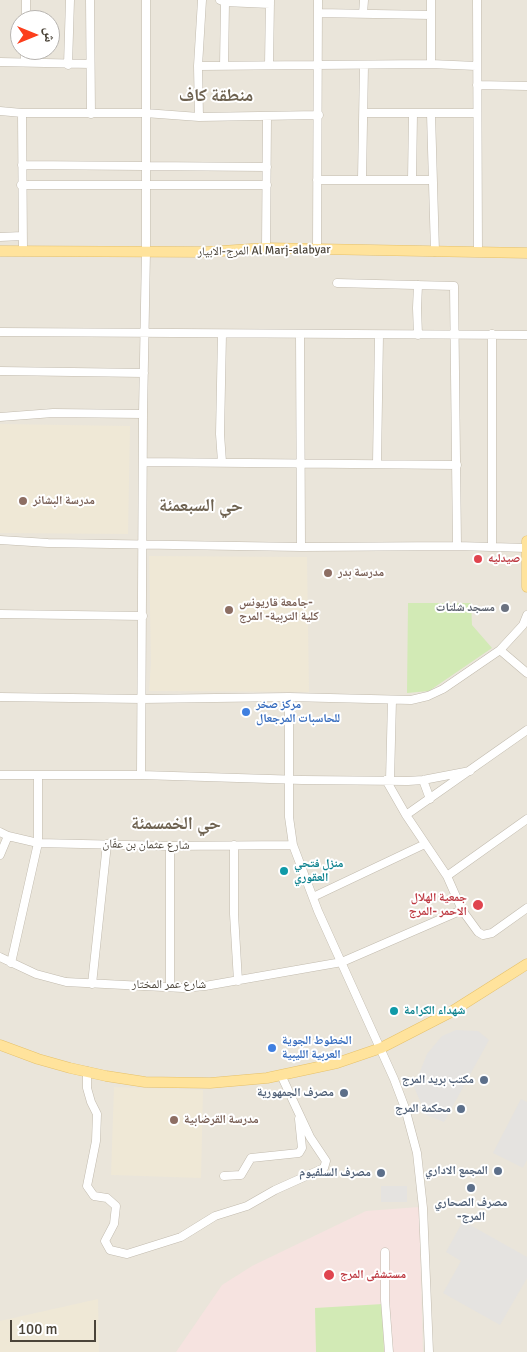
<!DOCTYPE html>
<html>
<head>
<meta charset="utf-8">
<style>
	body { margin:0 }
	#map { position:relative; width:527px; height:1352px; overflow:hidden; background:#f6f3ec; font-family:Signika,"Noto Naskh Arabic",sans-serif }
	canvas { display:block }
	.north { position:absolute; left:10px; top:10px; width:50px; height:50px; box-sizing:border-box; background:#fff; border:1px solid #b7b4b0; border-radius:50%; rotate:90deg; font-size:14px; font-weight:700; line-height:20px; text-align:center; color:#4b4439 }
	.north::after { content:''; display:block; margin:auto; width:18px; height:22px; background:#fc3f1d; clip-path:polygon(50% 0,100% 100%,50% 72%,0 100%) }
	.scale { position:absolute; left:10px; top:1320px; width:86px; height:22px; box-sizing:border-box; border:2px solid #4b4439; border-top:0; padding-left:6px; font-size:15px; line-height:18px; white-space:nowrap; color:#4b4439; -webkit-text-stroke:4px #fff; paint-order:stroke }
</style>
</head>
<body>
<div id="map">
<canvas width="527" height="1352"></canvas>
<div class="north">ش</div>
<div class="scale">100 m</div>
</div>
<script>
const c = document.querySelector('canvas').getContext('2d');
c.lineJoin = 'round';
function paint(path, color) { c.fillStyle = color; c.fill(path, 'evenodd'); }
const poly = rows => new Path2D(rows.map(r => 'M' + r).join(''));
function strokePath(path, color, width, dash) { c.strokeStyle = color; c.lineWidth = width; c.lineCap = dash ? 'butt' : 'round'; c.setLineDash(dash || []); c.stroke(path); }
function drawText(font, color, halo, rows, align = 'center') {
  c.font = font + ' Signika,"Noto Naskh Arabic",sans-serif'; c.lineWidth = 4; c.setLineDash([]); c.textBaseline = 'middle'; c.strokeStyle = halo; c.fillStyle = color; for (const [text, x, y, turn = 0] of rows) {
    c.save(); c.translate(x, y); c.rotate((+turn || 0) * Math.PI / 180); c.textAlign = isNaN(turn) ? turn : align; if (halo) c.strokeText(text, 0, 0); c.fillText(text, 0, 0); c.restore();
  }
}
paint(poly([
	[0,0,527,0,527,1352,0,1352],
	[20,20,50,20,50,50,20,50]
]), '#eae5da');
paint(poly([
	[0,424,130,426,128,534,0,533],
	[149,556,307,557,309,692,149,691,151,663],
	[114,1087,203,1090,201,1178,111,1175],
	[98,1299,99,1352,0,1352,0,1321]
]), '#efe8d6');
paint(poly([
	[419,1207,423,1352,176,1352,222,1285,252,1266,366,1211]
]), '#f6e3e0');
paint(poly([
	[408,603,471,603,472,625,492,648,429,691,407,693],
	[383,1304,384,1352,316,1352,315,1308]
]), '#d2eab5');
paint(poly([
	[456,1030,478,1031,489,1040,444,1122,426,1115,414,1087,427,1054,442,1036],
	[521,1099,527,1102,527,1160,523,1168,493,1153],
	[381,1186,407,1186,407,1202,381,1202],
	[463,1221,527,1257,527,1278,500,1325,443,1293,461,1261,446,1252]
]), '#e5e3e0');
const minor = poly([
	[90,0,91,114],
	[220,0,225,2,270,4],
	[431,0,431,64],
	[477,0,478,252],
	[318,13,431,15],
	[363,14,364,0],
	[26,20,26,0],
	[0,62,90,64],
	[25,62,25,50],
	[68,65,70,0],
	[269,65,270,0],
	[198,66,431,64,476,66],
	[224,66,225,2],
	[477,85,527,86],
	[0,111,22,113,145,113,199,117,319,115],
	[22,113,23,251],
	[364,113,477,113],
	[431,114,435,252],
	[199,117,198,66,202,0],
	[22,165,267,167],
	[362,179,364,65],
	[317,180,432,180],
	[412,180,413,114],
	[21,185,267,185],
	[0,237,22,236],
	[266,248,267,116],
	[317,249,318,0],
	[0,332,527,335],
	[222,334,220,434,222,462],
	[300,334,301,547],
	[492,334,492,547],
	[418,335,417,308,418,285],
	[0,371,144,373],
	[0,417,53,413,143,414],
	[143,462,457,465],
	[377,463,379,335],
	[0,540,48,543,301,547,457,546,454,286,337,283],
	[457,546,527,548],
	[0,614,143,616],
	[500,650,527,673],
	[0,697,142,699,289,697,411,700,428,696,443,689,500,650,523,625,527,615],
	[289,697,289,817,293,845,318,911,394,1079,405,1108,417,1153,423,1208,429,1352],
	[0,775,141,775,302,780,408,781,423,780,470,771],
	[141,775,143,414,146,251,146,0],
	[386,780,406,815,447,876,462,910,478,932,483,935,492,933,527,908],
	[390,780,392,700],
	[423,780,430,799],
	[406,815,527,730],
	[0,832,8,836,38,843,170,846,293,845],
	[234,845,234,914,238,981],
	[0,855,8,836],
	[447,876,527,819],
	[313,897,425,844],
	[0,957,36,974,66,982,183,988,205,986,342,962,462,910],
	[11,963,38,843,38,775],
	[92,984,107,844],
	[170,987,170,846],
	[87,1071,87,1088,91,1102,97,1114,96,1141,87,1186,94,1196,107,1198,116,1206,114,1224,105,1241,110,1250,127,1254,181,1237,215,1216,247,1206,275,1190,324,1168,326,1161,310,1137,281,1075],
	[224,1176,241,1175,251,1158,299,1153,302,1148,299,1119],
	[385,1252,385,1300,389,1352]
]);
const major = poly([
	[0,251,207,252,266,248,527,253],
	[527,541,527,587],
	[0,1045,38,1059,70,1068,106,1076,145,1082,210,1083,267,1078,337,1063,381,1048,451,1012,527,964]
]);
strokePath(minor, '#c2bbae', 9);
strokePath(major, '#e6c16a', 11);
strokePath(minor, '#fff', 8);
strokePath(major, '#ffe39c', 10);
for (const [x, y, r, color] of [
	[23,501,5,"#8d6e63"],
	[478,559,5,"#e0444e"],
	[328,573,5,"#8d6e63"],
	[505,608,5,"#6b7280"],
	[229,610,5,"#8d6e63"],
	[246,712,5,"#3f7fe0"],
	[284,871,5,"#0f9aa8"],
	[478,905,6,"#e0444e"],
	[394,1011,5,"#0f9aa8"],
	[272,1048,5,"#3f7fe0"],
	[484,1080,5,"#5c6f8a"],
	[344,1093,5,"#5c6f8a"],
	[461,1109,5,"#5c6f8a"],
	[174,1120,5,"#8d6e63"],
	[498,1171,5,"#5c6f8a"],
	[381,1173,5,"#5c6f8a"],
	[471,1188,5,"#5c6f8a"],
	[329,1275,6,"#e0444e"]
]) { const dot = new Path2D(); dot.arc(x, y, r, 0, 2 * Math.PI); c.fillStyle = color; c.fill(dot); strokePath(dot, '#fff', 2); }
drawText('12px', '#4b4439', '#fff', [
	["المرج-الابيار Al Marj-alabyar",264,251,-1],
	["شارع عثمان بن عفّان",146,845,1],
	["شارع عمر المختار",169,985]
]);
drawText('bold 12px', '#785e54', '#fff', [
	["مدرسة البشائر",33,501],
	["مدرسة بدر",338,573],
	["جامعة قاريونس-",239,603],
	["كلية التربية- المرج",239,617],
	["مدرسة القرضابية",184,1120]
], 'left');
drawText('bold 12px', '#be3a42', '#fff', [
	["صيدليه",488,559],
	["جمعية الهلال",467,898,"right"],
	["الاحمر -المرج",467,912,"right"],
	["مستشفى المرج",340,1275]
], 'left');
drawText('bold 12px', '#5b616d', '#fff', [
	["مسجد شلتات",495,608]
], 'right');
drawText('bold 12px', '#366cbe', '#fff', [
	["مركز صخر",256,705],
	["للحاسبات المرجعال",256,719],
	["الخطوط الجوية",282,1041],
	["العربية الليبية",282,1055]
], 'left');
drawText('bold 12px', '#0d838f', '#fff', [
	["منزل فتحي",294,864],
	["العقوري",294,878],
	["شهداء الكرامة",404,1011]
], 'left');
drawText('bold 12px', '#4e5e75', '#fff', [
	["مكتب بريد المرج",474,1080],
	["مصرف الجمهورية",334,1093],
	["محكمة المرج",451,1109],
	["المجمع الاداري",488,1171],
	["مصرف السلفيوم",371,1173],
	["مصرف الصحاري",471,1203,"center"],
	["-المرج",471,1217,"center"]
], 'right');
drawText('bold 18px', '#6e6250', '#fff', [
	["منطقة كاف",216,96],
	["حي السبعمئة",201,506],
	["حي الخمسمئة",176,824]
]);
</script>
</body>
</html>
